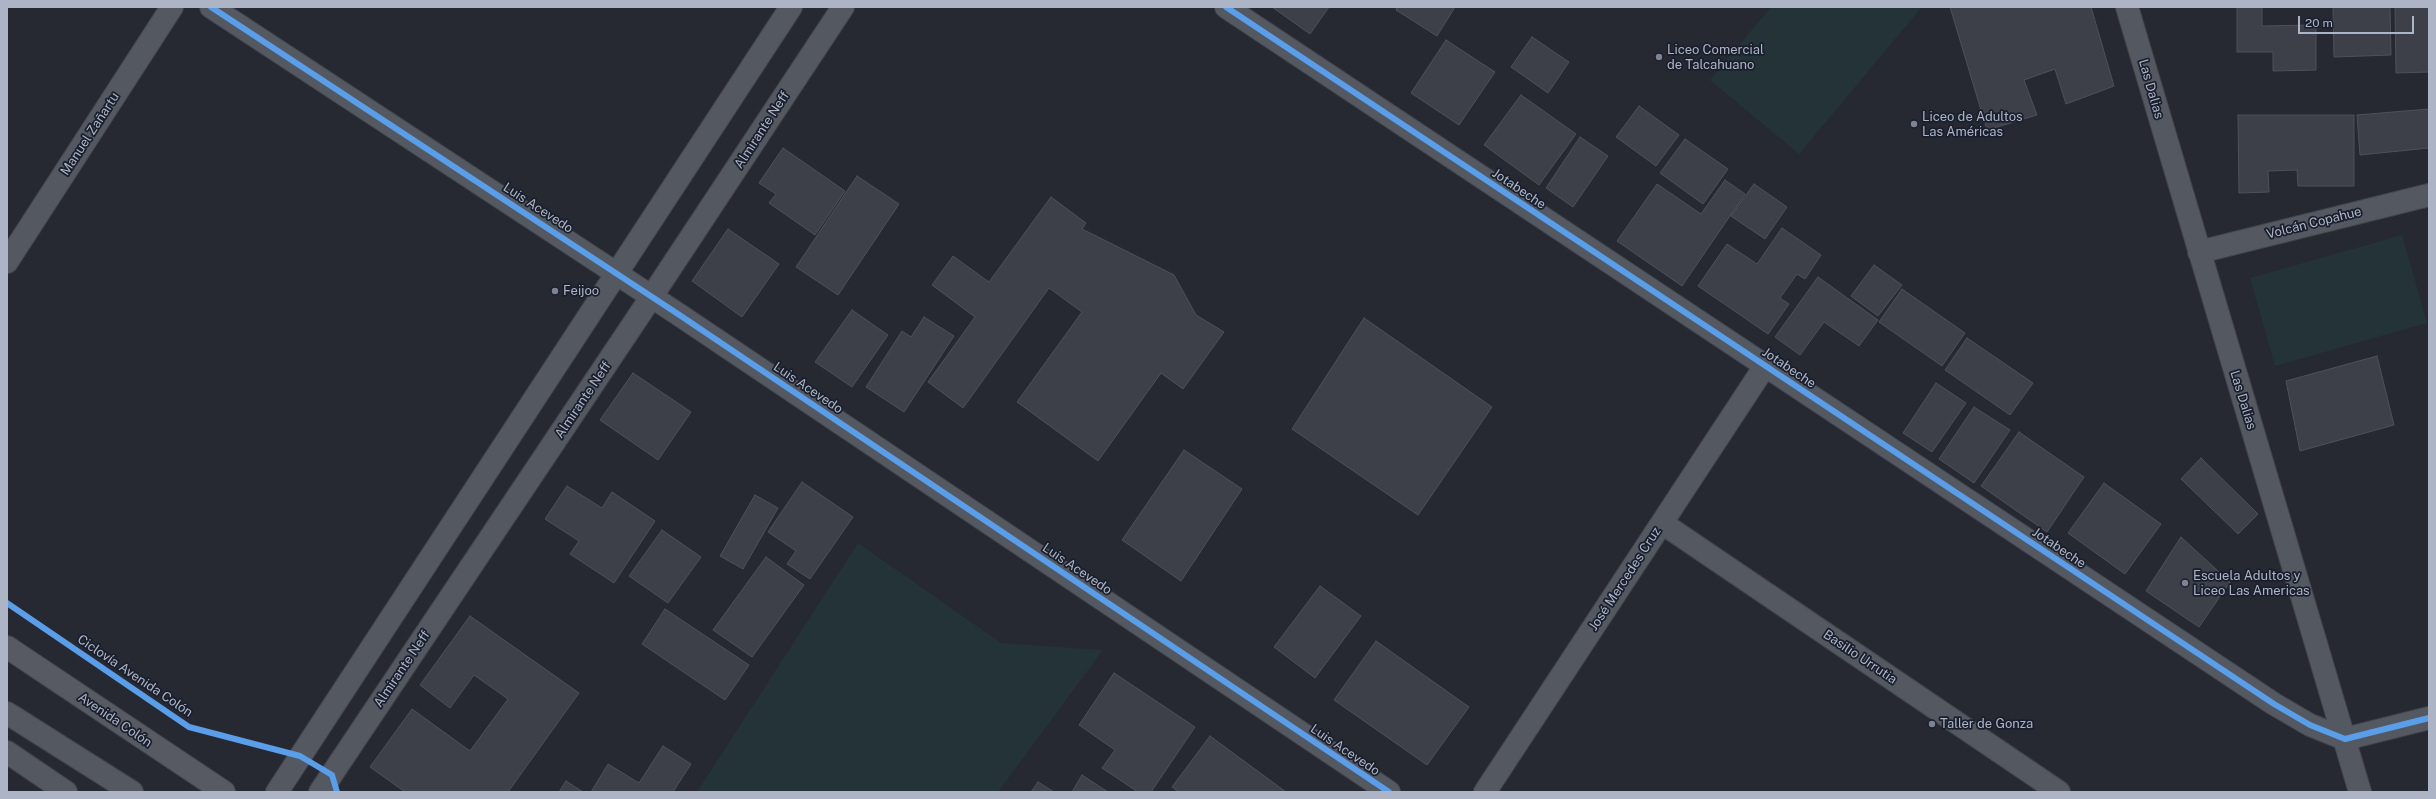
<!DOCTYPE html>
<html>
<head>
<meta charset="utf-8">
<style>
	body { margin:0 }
	#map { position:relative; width:2436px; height:799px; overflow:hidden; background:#262932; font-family:"Public Sans",sans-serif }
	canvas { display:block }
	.frame { position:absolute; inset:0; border:8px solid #adb4c5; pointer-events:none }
	.scale { position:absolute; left:2298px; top:16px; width:116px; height:18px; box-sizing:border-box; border:2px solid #adb4c5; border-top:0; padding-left:5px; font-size:12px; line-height:14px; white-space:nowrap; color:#adb4c5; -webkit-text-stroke:3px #191f2d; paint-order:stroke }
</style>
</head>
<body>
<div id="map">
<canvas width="2436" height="799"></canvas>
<div class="frame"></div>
<div class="scale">20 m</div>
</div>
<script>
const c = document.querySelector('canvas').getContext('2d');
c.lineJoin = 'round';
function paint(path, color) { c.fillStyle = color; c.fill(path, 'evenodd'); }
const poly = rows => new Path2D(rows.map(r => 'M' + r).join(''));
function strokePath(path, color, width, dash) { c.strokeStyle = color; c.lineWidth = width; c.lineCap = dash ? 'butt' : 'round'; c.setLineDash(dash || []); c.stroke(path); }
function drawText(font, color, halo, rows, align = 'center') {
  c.font = font + ' "Public Sans",sans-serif'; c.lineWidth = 3.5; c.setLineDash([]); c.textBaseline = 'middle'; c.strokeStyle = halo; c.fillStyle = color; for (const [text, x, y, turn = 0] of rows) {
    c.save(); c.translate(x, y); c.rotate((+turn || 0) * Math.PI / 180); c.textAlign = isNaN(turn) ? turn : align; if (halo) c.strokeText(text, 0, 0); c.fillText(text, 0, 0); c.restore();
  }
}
paint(poly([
	[1771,7,1922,7,1799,154,1710,80],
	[2402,235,2427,323,2275,366,2250,278],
	[858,543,1001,643,1103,650,998,792,697,792]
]), '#233338');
const building = poly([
	[1272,7,1329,7,1310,34,1272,7],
	[1397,7,1455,7,1437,36,1396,10,1397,7],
	[1950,7,2091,7,2114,86,2066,104,2055,69,2024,80,2037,115,1987,130,1950,7],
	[2237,7,2262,7,2262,26,2316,25,2316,70,2273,71,2273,52,2237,52,2237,7],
	[2333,7,2390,7,2391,55,2334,57,2333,7],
	[2395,7,2429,7,2429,72,2396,73,2395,7],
	[1532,37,1569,62,1548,93,1511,67,1532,37],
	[1446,40,1495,72,1459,125,1411,93,1446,40],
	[1521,95,1576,134,1539,185,1484,145,1521,95],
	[1639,106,1679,135,1656,166,1616,137,1639,106],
	[2429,109,2429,148,2360,155,2357,115,2429,109],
	[2238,115,2354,115,2354,186,2298,186,2297,170,2268,171,2269,192,2239,193,2238,115],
	[1580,137,1608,156,1573,207,1546,188,1580,137],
	[1685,139,1728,169,1703,204,1660,173,1685,139],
	[783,148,845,191,815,235,769,203,776,194,759,183,783,148],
	[857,176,899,204,838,295,796,267,857,176],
	[1725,180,1745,194,1682,286,1617,241,1657,184,1701,214,1725,180],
	[1754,184,1787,207,1765,239,1731,216,1754,184],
	[1051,197,1086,223,1082,229,1174,275,1196,315,1224,332,1183,389,1161,373,1098,461,1017,402,1082,312,1049,288,963,408,928,382,975,317,932,285,953,256,989,282,1051,197],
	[1782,228,1821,255,1805,279,1797,274,1780,298,1789,304,1768,334,1698,286,1727,244,1757,264,1782,228],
	[728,229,779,264,742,317,692,281,728,229],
	[1874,265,1902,285,1878,316,1851,296,1874,265],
	[1818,277,1878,320,1859,346,1824,322,1800,355,1775,337,1818,277],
	[1902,289,1965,333,1942,366,1879,322,1902,289],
	[852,310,888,335,852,387,815,362,852,310],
	[924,317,954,336,904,412,866,387,902,331,911,337,924,317],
	[1364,318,1492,407,1418,515,1292,429,1364,318],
	[1967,338,2033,383,2010,415,1945,370,1967,338],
	[2377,356,2394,425,2300,451,2286,381,2377,356],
	[633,373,691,412,658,460,600,420,633,373],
	[1936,383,1966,403,1932,452,1903,433,1936,383],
	[1974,407,2010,430,1974,483,1939,459,1974,407],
	[2019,432,2084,477,2047,532,1981,486,2019,432],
	[1184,450,1242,489,1181,581,1122,540,1184,450],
	[2201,458,2258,514,2238,534,2181,479,2201,458],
	[802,482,853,517,810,579,787,564,796,551,768,532,802,482],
	[2104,483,2161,524,2125,574,2068,533,2104,483],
	[567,486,602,508,612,492,655,521,614,583,570,554,579,541,545,519,567,486],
	[755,495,778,508,743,569,720,556,755,495],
	[662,530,701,557,668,603,629,576,662,530],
	[2181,537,2230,582,2199,627,2146,591,2181,537],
	[766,557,804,585,752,657,713,630,766,557],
	[1320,586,1361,616,1315,678,1274,647,1320,586],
	[665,609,749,665,725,700,642,644,665,609],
	[470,616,579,693,508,792,405,792,370,767,412,709,470,751,508,699,474,675,450,708,420,685,470,616],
	[1376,641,1469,707,1427,765,1334,700,1376,641],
	[1114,673,1195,727,1151,792,1138,792,1102,768,1115,750,1079,725,1114,673],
	[1210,736,1286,792,1179,792,1172,787,1210,736],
	[663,746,691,764,673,792,591,792,608,764,639,783,663,746],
	[1082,775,1108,792,1072,792,1082,775],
	[566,781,583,792,559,792,566,781],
	[1038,782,1054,792,1031,792,1038,782]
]);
paint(building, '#3d4049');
strokePath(building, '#4d515a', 1);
const minor = poly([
	[211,7,678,314,1389,792],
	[1226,7,2274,704,2310,725,2345,739,2429,718],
	[2127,7,2360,792],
	[2199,252,2429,195],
	[7,262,172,7],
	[1662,523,2059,792],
	[7,713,132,792],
	[7,752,66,792],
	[277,792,791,7],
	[320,792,652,296,843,7],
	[1485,792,1765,366]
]);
const major = poly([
	[7,647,224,792]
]);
strokePath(minor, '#42444b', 24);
strokePath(major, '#43464f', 24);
strokePath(minor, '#545860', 22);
strokePath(major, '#575a63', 22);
strokePath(poly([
	[211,7,678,314,1389,792],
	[1226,7,2274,704,2310,725,2345,739,2429,718],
	[7,603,189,727,300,756,332,775,337,792]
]), '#5a9eea', 6);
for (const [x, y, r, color] of [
	[1659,57,4,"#7e8392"],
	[1914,124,4,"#7e8392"],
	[555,291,4,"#7e8392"],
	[2185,583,4,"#7e8392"],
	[1932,724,4,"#7e8392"]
]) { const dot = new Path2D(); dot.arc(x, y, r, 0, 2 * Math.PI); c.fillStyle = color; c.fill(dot); strokePath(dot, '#191f2d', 1.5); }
drawText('13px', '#adb4c5', '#191f2d', [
	["Liceo Comercial",1667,50],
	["de Talcahuano",1667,65],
	["Liceo de Adultos",1922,117],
	["Las Américas",1922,132],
	["Feijoo",563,291],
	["Escuela Adultos y",2193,576],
	["Liceo Las Americas",2193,591],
	["Taller de Gonza",1940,724]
], 'left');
drawText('13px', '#adb4c5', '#191f2d', [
	["Las Dalias",2151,89,74],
	["Almirante Neff",762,130,-57],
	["Manuel Zañartu",90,134,-57],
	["Jotabeche",1519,189,34],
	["Luis Acevedo",538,208,33],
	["Volcán Copahue",2314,223,-14],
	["Jotabeche",1789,368,34],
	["Luis Acevedo",808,388,34],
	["Almirante Neff",583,400,-56],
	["Las Dalias",2243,400,73],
	["Jotabeche",2059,548,34],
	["Luis Acevedo",1077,569,34],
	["José Mercedes Cruz",1625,579,-57],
	["Basilio Urrutia",1860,657,34],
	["Almirante Neff",402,669,-56],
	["Ciclovía Avenida Colón",135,676,34],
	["Avenida Colón",115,720,34],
	["Luis Acevedo",1345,750,34]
]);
</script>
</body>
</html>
